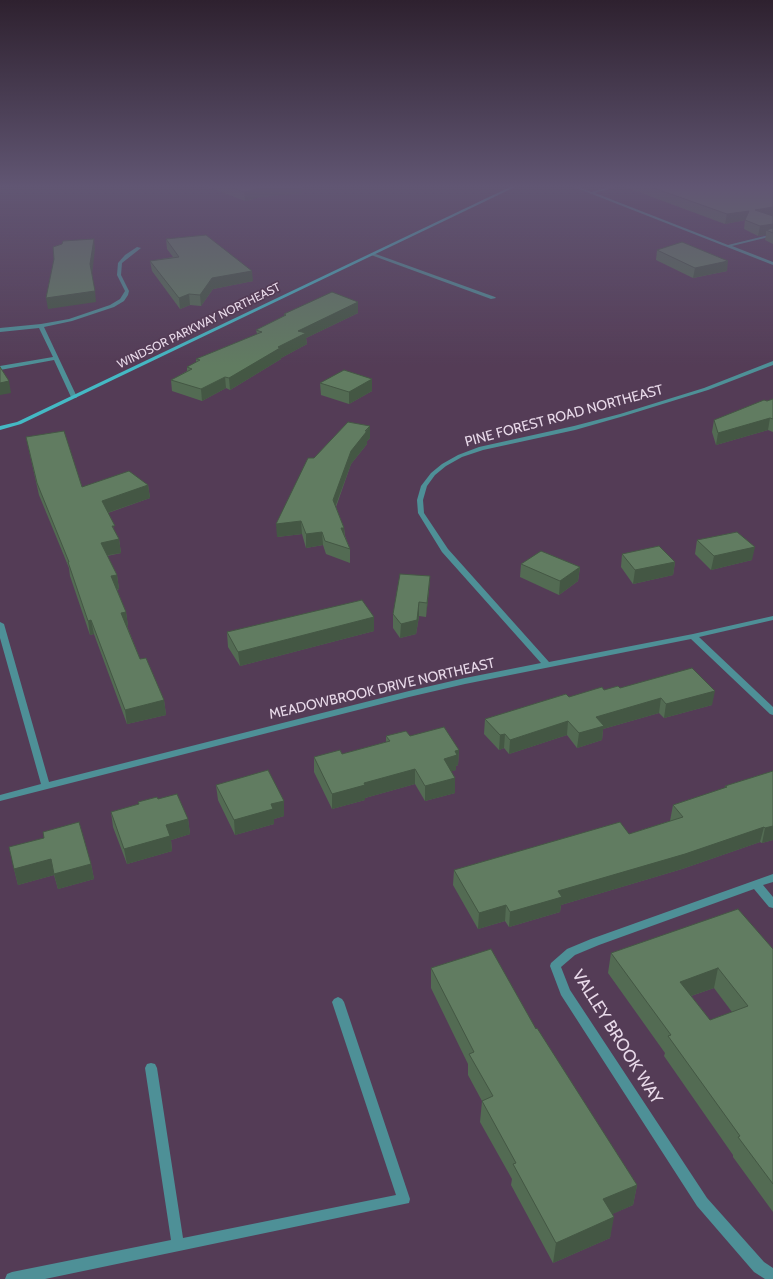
<!DOCTYPE html>
<html>
<head>
<meta charset="utf-8">
<style>
	body { margin:0 }
	canvas { display:block; background:#543c56 }
</style>
</head>
<body>
<canvas width="773" height="1279"></canvas>
<script>
const c = document.querySelector('canvas').getContext('2d');
c.lineJoin = 'round';
const poly = rows => new Path2D(rows.map(r => 'M' + r).join(''));
function paint(path, color) { c.fillStyle = color; c.fill(path, 'evenodd'); }
function strokePath(path, color, width, dash) { c.strokeStyle = color; c.lineWidth = width; c.lineCap = dash ? 'butt' : 'round'; c.setLineDash(dash || []); c.stroke(path); }
function drawText(font, color, halo, rows, align = 'center') {
  c.font = font + ' Cabin,sans-serif'; c.lineWidth = 3.5; c.setLineDash([]); c.textBaseline = 'middle'; c.strokeStyle = halo; c.fillStyle = color; for (const [text, x, y, turn = 0] of rows) {
    c.save(); c.translate(x, y); c.rotate((+turn || 0) * Math.PI / 180); c.textAlign = isNaN(turn) ? turn : align; if (halo) c.strokeText(text, 0, 0); c.fillText(text, 0, 0); c.restore();
  }
}
paint(poly([
	[574,187,579,187,591,192,609,187,615,187,595,193,728,245,773,234,773,236,732,246,773,262,773,265,574,187],
	[137,247,141,248,122,263,121,275,129,291,128,295,124,301,114,307,72,321,44,327,77,397,76,398,72,398,71,397,54,360,0,370,0,366,53,357,39,328,0,332,0,328,41,324,69,319,110,305,120,299,125,291,117,275,118,263,125,255,137,247],
	[373,253,495,297,496,298,491,299,371,255,371,254,373,253],
	[773,361,773,365,708,390,624,416,575,430,483,450,462,457,446,466,435,475,427,486,423,500,424,513,448,549,549,662,693,634,773,616,773,620,699,637,773,707,773,715,770,714,691,639,465,684,409,697,0,801,0,795,41,784,0,638,0,622,4,624,49,782,409,691,465,678,541,663,442,552,418,513,417,500,421,486,431,473,442,464,458,455,479,447,574,426,620,414,704,388,773,361],
	[773,874,773,882,763,885,773,897,773,908,769,907,754,889,599,945,575,955,561,967,570,990,707,1198,764,1262,773,1268,773,1279,765,1279,754,1272,697,1206,561,995,550,966,551,963,567,949,591,939,773,874],
	[338,997,342,999,344,1002,410,1199,409,1203,45,1279,5,1279,7,1274,12,1272,171,1240,145,1068,147,1064,151,1063,155,1064,157,1068,183,1238,396,1195,332,1002,334,999,338,997]
]), '#4e9097');
paint(poly([
	[510,187,515,187,21,424,0,430,0,426,17,422,510,187]
]), '#44b9c4');
paint(poly([
	[208,187,302,187,302,193,261,197,245,201],
	[625,187,773,187,773,244,765,240,766,235,758,236,744,229,745,220,725,224],
	[166,239,253,281,213,289,201,306,190,305,180,309,152,271,150,261,173,257,167,249],
	[657,250,727,271,693,278,656,260],
	[358,313,306,338,307,344,281,358,281,359,230,390,226,388,202,401,172,391,171,380,187,371,187,367,196,362,196,359,257,334,256,330,284,316,284,314],
	[372,379,372,391,349,404,321,395,320,383],
	[773,399,773,432,768,430,716,445,712,432,714,420],
	[370,426,370,438,367,441,367,444,351,464,336,507,344,528,345,536,350,549,350,563,326,554,323,545,306,548,302,534,277,537,314,458],
	[26,437,82,487,148,485,150,498,108,513,115,532,119,539,121,553,107,556,117,575,119,589,117,590,126,612,128,626,127,626,140,659,164,700,166,715,127,724,94,634,90,635,70,576,69,568,39,495],
	[697,540,752,560,711,570,695,554],
	[622,554,675,562,673,575,633,584,621,567],
	[521,564,580,567,578,581,559,595,520,577],
	[430,576,429,590,426,617,419,616,416,634,400,638,393,628,393,614],
	[374,617,374,631,240,666,228,647,227,632],
	[620,688,712,705,664,718,659,713,603,729,602,740,577,748,567,735,509,754,504,748,499,750,484,734,485,719,569,697,604,690],
	[386,736,410,736,459,750,458,765,456,766,456,770,451,771,455,793,425,801,415,784,365,798,365,800,332,809,314,772,314,757,342,754,386,742],
	[773,771,773,840,762,843,760,842,682,869,561,905,560,912,509,927,505,921,478,929,453,885,454,870,629,834,670,821,673,805,725,788,725,786],
	[216,785,284,801,284,816,274,819,274,824,235,835,218,800],
	[158,799,188,819,190,834,171,840,172,851,127,864,113,827,111,812,139,804,138,802],
	[91,864,94,879,58,889,54,875,18,885,14,869],
	[773,949,773,1212,733,1157,733,1155,664,1056,665,1053,608,973,611,953],
	[714,988,732,1012,710,1020,691,996],
	[431,968,536,1029,637,1185,633,1205,612,1214,610,1238,553,1263,511,1185,512,1179,480,1122,482,1101,468,1075,468,1064,431,988]
]), '#536b53');
paint(poly([
	[273,187,302,187,302,193,261,197,245,201,244,192,261,188],
	[773,207,773,216,755,210],
	[749,211,745,220,725,224,727,214],
	[773,224,773,233,766,230,766,235,758,236,760,226],
	[94,239,95,249,92,275,90,264],
	[728,261,727,271,693,278,695,268],
	[252,271,253,281,213,289,201,306,200,295,212,278],
	[95,291,96,302,48,309,46,298],
	[189,294,190,305,180,309,179,298],
	[358,302,358,313,306,338,307,344,281,358,281,359,230,390,229,378,278,347,298,331],
	[225,377,226,388,202,401,201,389],
	[372,379,372,391,349,404,349,392],
	[9,381,11,393,0,395,0,383],
	[770,418,768,430,716,445,718,433],
	[370,426,370,438,367,441,367,444,351,464,333,513,333,500,351,451],
	[148,485,150,498,104,514,102,501],
	[301,521,302,534,277,537,276,524],
	[341,528,344,528,345,541],
	[322,532,323,545,306,548,306,534],
	[119,539,121,553,103,556,101,543],
	[755,547,752,560,711,570,714,556],
	[675,562,673,575,633,584,635,570],
	[580,567,578,581,559,595,560,581],
	[117,575,119,589,113,590,111,576],
	[430,576,429,590,426,617,427,603],
	[419,602,419,616,416,634,400,638,401,624],
	[126,612,128,626,123,627,121,613],
	[374,617,374,631,240,666,238,652],
	[91,620,94,634,90,635,88,621],
	[715,691,712,705,664,718,666,704],
	[661,698,659,713,603,729,602,740,577,748,579,733,596,717],
	[164,700,166,715,127,724,125,710],
	[568,721,567,735,509,754,510,740],
	[505,734,504,748,499,750,500,735],
	[459,750,458,765,456,766,456,770,443,774,444,759,455,751],
	[415,769,415,784,365,798,365,800,332,809,332,794,364,783],
	[455,778,455,793,425,801,425,786],
	[284,801,284,816,274,819,274,824,235,835,234,820,271,804],
	[188,819,190,834,171,840,172,851,127,864,124,849,166,825],
	[773,826,773,840,762,843,765,828],
	[764,827,760,842,682,869,561,905,560,912,509,927,510,912,558,891],
	[51,859,54,875,18,885,14,869],
	[91,864,94,879,58,889,54,874],
	[506,905,505,921,478,929,479,913],
	[718,968,714,988,676,1001,680,982],
	[637,1185,633,1205,599,1220,603,1199],
	[614,1217,610,1238,553,1263,556,1243]
]), '#445744');
const building = poly([
	[230,187,273,187,261,188,244,192,230,187],
	[651,187,773,187,773,207,755,210,773,216,773,224,760,226,745,220,749,211,727,214,651,187],
	[773,228,773,233,766,230,773,228],
	[206,235,252,271,212,278,200,295,189,294,179,298,150,261,179,257,166,239,206,235],
	[94,239,90,264,95,291,46,298,54,259,53,247,62,244,63,241,94,239],
	[682,242,728,261,695,268,657,250,682,242],
	[332,292,358,302,298,331,306,333,278,347,280,348,229,378,225,377,201,389,171,380,192,369,187,367,200,360,196,359,262,332,256,330,286,315,284,314,332,292],
	[0,367,9,381,0,383,0,367],
	[344,370,372,379,349,392,320,383,344,370],
	[773,399,773,419,770,418,718,433,714,420,764,400,767,401,773,399],
	[348,422,370,426,365,431,367,431,351,451,333,500,344,528,341,528,350,549,325,541,322,532,306,534,301,521,276,524,308,458,314,458,348,422],
	[64,431,82,487,129,471,148,485,102,501,115,526,112,526,119,539,101,543,117,575,111,576,126,612,121,613,140,659,146,658,164,700,125,710,91,620,88,621,68,562,69,562,37,483,26,437,64,431],
	[737,532,755,547,714,556,697,540,737,532],
	[659,546,675,562,635,570,622,554,659,546],
	[541,551,580,567,560,581,521,564,541,551],
	[400,574,430,576,427,603,419,602,417,620,401,624,393,614,400,574],
	[362,600,374,617,238,652,227,632,362,600],
	[692,668,715,691,666,704,661,698,596,717,604,726,579,733,568,721,510,740,505,734,500,735,485,719,566,694,569,697,602,687,604,690,618,686,620,688,692,668],
	[444,727,459,750,455,751,457,755,444,759,455,778,425,786,415,769,364,783,365,785,332,794,314,757,340,750,342,754,390,741,386,736,406,731,410,736,444,727],
	[268,770,284,801,271,804,273,809,234,820,216,785,268,770],
	[773,771,773,826,765,828,764,827,685,854,558,891,562,897,510,912,506,905,479,913,454,870,620,822,629,834,683,817,673,805,727,787,725,786,773,771],
	[177,794,188,819,166,825,170,836,124,849,111,812,139,804,138,802,157,797,158,799,177,794],
	[79,822,91,864,54,874,51,859,14,869,9,847,44,838,43,832,79,822],
	[738,909,773,949,773,1184,738,1137,740,1136,668,1036,671,1035,611,953,738,909],
	[718,968,748,1006,710,1020,680,982,718,968],
	[491,949,536,1029,537,1028,637,1185,603,1199,614,1217,556,1243,513,1164,516,1163,482,1101,493,1096,469,1054,474,1052,431,968,491,949]
]);
paint(building, '#617c61');
strokePath(building, '#445744', 1);
const sky = c.createLinearGradient(0, 0, 0, 366);
sky.addColorStop(0, '#2e212f');
sky.addColorStop(0.51, '#615673');
sky.addColorStop(1, '#61567300');
c.fillStyle = sky;
c.fillRect(0, 0, 773, 366);
drawText('12px', '#e8d9e9', '#543c56', [
	["WINDSOR PARKWAY NORTHEAST",199,326,-26]
]);
drawText('14px', '#e8d9e9', '#543c56', [
	["PINE FOREST ROAD NORTHEAST",564,416,-15],
	["MEADOWBROOK DRIVE NORTHEAST",382,689,-13]
]);
drawText('17px', '#e8d9e9', '#543c56', [
	["VALLEY BROOK WAY",617,1037,58]
]);
</script>
</body>
</html>
